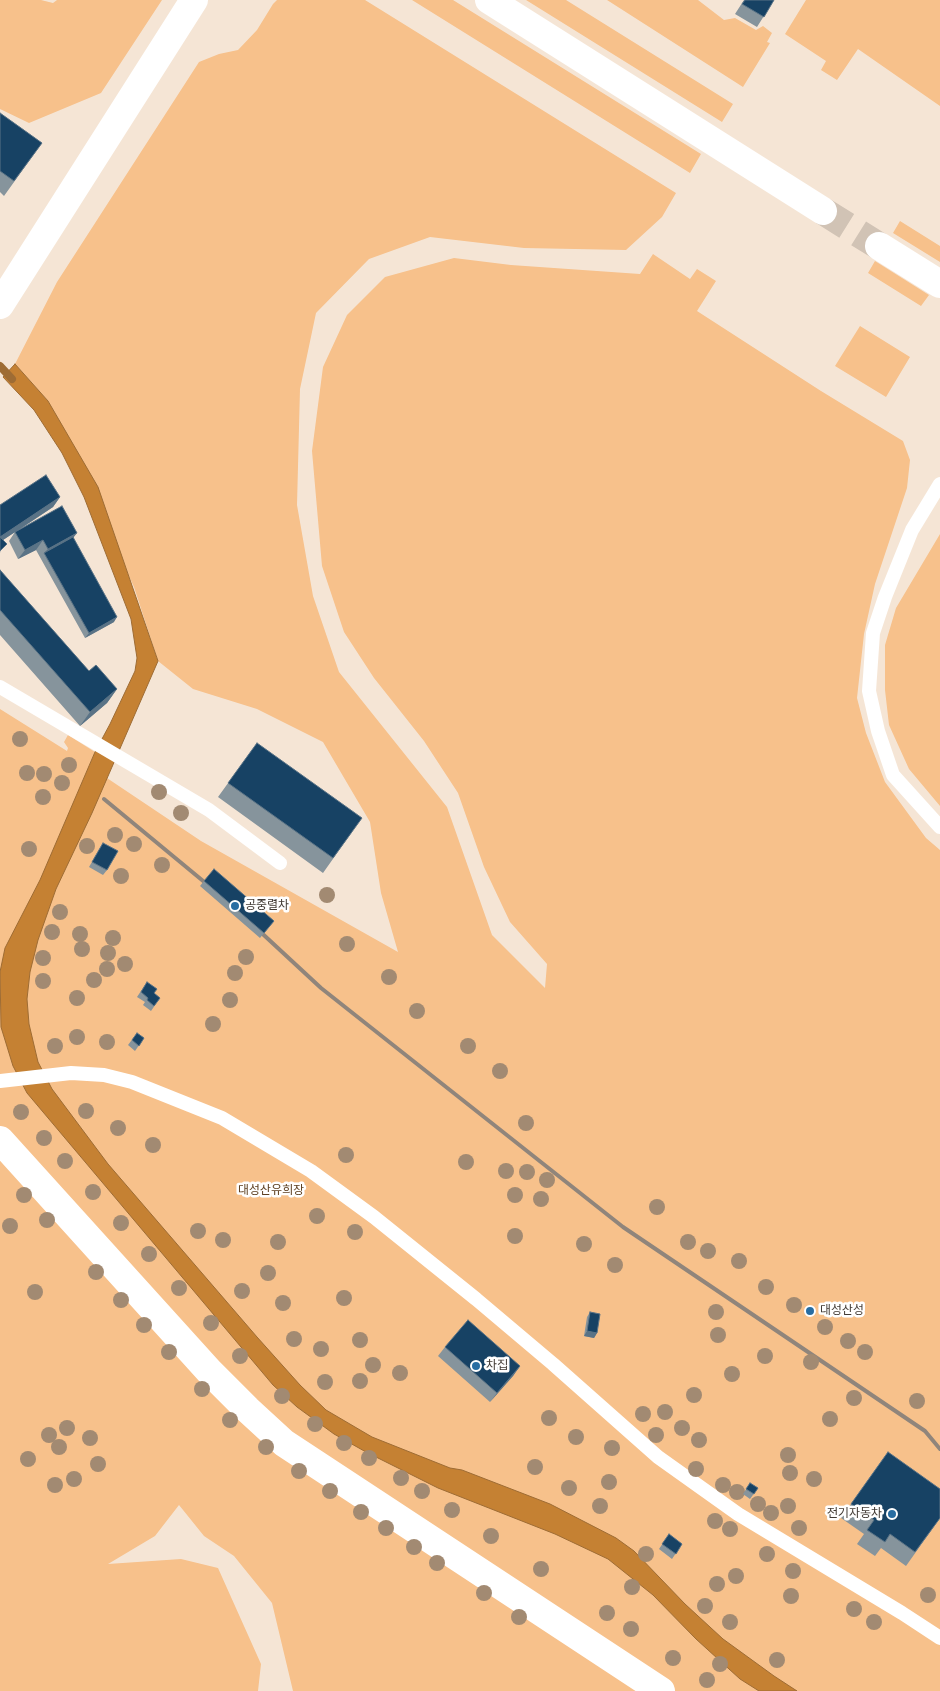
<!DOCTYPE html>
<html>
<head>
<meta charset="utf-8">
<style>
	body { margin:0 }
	canvas { display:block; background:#f5e5d5 }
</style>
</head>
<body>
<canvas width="940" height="1691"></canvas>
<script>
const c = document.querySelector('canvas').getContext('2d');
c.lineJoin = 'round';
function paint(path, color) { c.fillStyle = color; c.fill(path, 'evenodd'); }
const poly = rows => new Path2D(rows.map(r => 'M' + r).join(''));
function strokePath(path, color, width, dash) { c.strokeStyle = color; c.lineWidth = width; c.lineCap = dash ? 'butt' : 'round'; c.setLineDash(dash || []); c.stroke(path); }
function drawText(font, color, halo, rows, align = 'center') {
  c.font = font + ' "Archivo Narrow","Noto Sans KR",sans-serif'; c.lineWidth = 5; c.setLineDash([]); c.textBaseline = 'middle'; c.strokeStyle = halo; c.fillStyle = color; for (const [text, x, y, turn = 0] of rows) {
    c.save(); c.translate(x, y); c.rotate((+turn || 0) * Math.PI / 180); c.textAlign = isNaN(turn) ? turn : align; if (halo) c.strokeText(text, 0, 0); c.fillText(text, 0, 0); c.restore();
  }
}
paint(poly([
	[0,0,41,0,53,3,57,0,162,0,101,93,29,123,0,109],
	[277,0,365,0,676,193,662,217,626,250,524,248,430,237,369,259,316,313,300,389,297,505,313,596,339,672,447,807,492,935,545,988,547,964,510,922,484,867,458,793,424,741,374,678,344,632,322,566,312,451,323,367,347,315,385,277,454,258,511,265,640,274,653,254,690,279,697,269,716,281,697,311,821,391,903,441,910,460,907,488,875,584,864,634,857,698,866,733,885,782,926,838,940,850,940,1691,293,1691,272,1603,234,1556,204,1536,179,1505,155,1536,108,1564,181,1559,218,1568,261,1664,258,1691,0,1691,0,709,67,751,68,748,64,742,68,735,95,752,89,766,201,841,398,952,381,893,370,822,323,742,257,709,193,689,158,661,134,587,48,401,15,364,57,282,199,62,219,54,238,50,257,30,273,4],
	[412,0,453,0,701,154,690,173],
	[526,0,566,0,733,104,722,122],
	[607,0,698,0,724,20,735,18,756,30,763,26,772,33,767,42,770,43,743,87],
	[806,0,940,0,940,106,858,49,837,80,821,70,826,61,785,34],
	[900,221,940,246,940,262,893,233],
	[875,261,929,295,921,306,868,273],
	[860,326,910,357,886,397,835,366],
	[940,534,940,806,909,769,889,725,885,690,885,645,896,608]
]), '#f7c18b');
const water = poly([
	[15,364,48,401,98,487,158,661,92,813,56,889,38,940,30,972,27,999,29,1024,38,1062,52,1089,108,1164,257,1337,300,1385,326,1410,372,1437,450,1468,462,1470,550,1504,616,1538,634,1551,685,1604,723,1639,774,1676,797,1691,759,1691,740,1679,696,1639,653,1595,608,1559,555,1534,438,1488,366,1452,334,1434,297,1407,273,1385,27,1093,13,1066,1,1027,0,972,5,948,40,880,95,752,110,724,135,671,137,658,131,619,84,497,62,453,34,410,3,377,15,364]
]);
paint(water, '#c58133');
strokePath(water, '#9e6c34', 1);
strokePath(poly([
	[0,366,12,379]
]), '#9e6c34', 8);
strokePath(poly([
	[823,211,879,246]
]), '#d1c3b5', 28, [28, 14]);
strokePath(poly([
	[940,484,912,530,885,597,873,633,869,691,878,731,893,775,940,827],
	[0,687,209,810,280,863],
	[0,1081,71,1073,104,1075,132,1082,222,1118,311,1171,374,1217,476,1299,553,1364,658,1457,738,1514,902,1613,940,1638]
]), '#fff', 14);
strokePath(poly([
	[0,305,194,0],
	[0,1140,209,1371,247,1409,284,1443,661,1691]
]), '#fff', 28);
strokePath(poly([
	[489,0,823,211],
	[879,246,940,284]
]), '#fff', 28);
strokePath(poly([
	[104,799,214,890],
	[253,925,321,988,623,1227,925,1431,940,1449]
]), '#90857b', 4);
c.fillStyle = '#a28a72';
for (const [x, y] of [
	[20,739],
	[69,765],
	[27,773],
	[44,774],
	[62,783],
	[159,792],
	[43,797],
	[181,813],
	[115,835],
	[134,844],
	[87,846],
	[29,849],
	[162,865],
	[121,876],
	[327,895],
	[60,912],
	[52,932],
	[80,934],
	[113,938],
	[347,944],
	[82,949],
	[108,953],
	[246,957],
	[43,958],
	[125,964],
	[107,969],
	[235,973],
	[389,977],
	[94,980],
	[43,981],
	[77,998],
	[230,1000],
	[417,1011],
	[213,1024],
	[77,1037],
	[107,1042],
	[55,1046],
	[468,1046],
	[500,1071],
	[86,1111],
	[21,1112],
	[526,1123],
	[118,1128],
	[44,1138],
	[153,1145],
	[346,1155],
	[65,1161],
	[466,1162],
	[506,1171],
	[527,1172],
	[547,1180],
	[93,1192],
	[24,1195],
	[515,1195],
	[541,1199],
	[657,1207],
	[317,1216],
	[47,1220],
	[121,1223],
	[10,1226],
	[198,1231],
	[355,1232],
	[515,1236],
	[223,1240],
	[278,1242],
	[688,1242],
	[584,1244],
	[708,1251],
	[149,1254],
	[739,1261],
	[615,1265],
	[96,1272],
	[268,1273],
	[766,1287],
	[179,1288],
	[242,1291],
	[35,1292],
	[344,1298],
	[121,1300],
	[283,1303],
	[794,1305],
	[716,1312],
	[211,1323],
	[144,1325],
	[825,1327],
	[718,1335],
	[294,1339],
	[360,1340],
	[848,1341],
	[321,1349],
	[169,1352],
	[865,1352],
	[240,1356],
	[765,1356],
	[811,1362],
	[373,1365],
	[400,1373],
	[732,1374],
	[360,1381],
	[325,1382],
	[202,1389],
	[694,1395],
	[282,1396],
	[854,1398],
	[917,1401],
	[665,1412],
	[643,1414],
	[549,1418],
	[830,1419],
	[230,1420],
	[315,1424],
	[67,1428],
	[682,1428],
	[49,1435],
	[656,1435],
	[576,1437],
	[90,1438],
	[699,1440],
	[344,1443],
	[59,1447],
	[266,1447],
	[612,1448],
	[788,1455],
	[369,1458],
	[28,1459],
	[98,1464],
	[535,1467],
	[696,1469],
	[299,1471],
	[790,1473],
	[401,1478],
	[74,1479],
	[814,1479],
	[609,1482],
	[55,1485],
	[723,1485],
	[569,1488],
	[330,1491],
	[422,1491],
	[737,1492],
	[758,1504],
	[600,1506],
	[788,1506],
	[452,1510],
	[361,1512],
	[771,1513],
	[715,1521],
	[386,1528],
	[799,1528],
	[730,1529],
	[491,1536],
	[414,1547],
	[646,1554],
	[767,1554],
	[437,1563],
	[541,1569],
	[793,1571],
	[736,1576],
	[717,1584],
	[632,1587],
	[484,1593],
	[928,1595],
	[791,1596],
	[705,1606],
	[854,1609],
	[607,1613],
	[519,1617],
	[730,1622],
	[874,1622],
	[631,1629],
	[673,1658],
	[777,1660],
	[720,1664],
	[707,1680]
]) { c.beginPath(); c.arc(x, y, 8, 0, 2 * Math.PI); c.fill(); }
paint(poly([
	[744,0,774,0,757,27,735,14],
	[0,113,42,143,4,196,0,192],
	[60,497,53,507,19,530,73,537,114,622,85,638,36,550,18,559,9,541,15,532,3,540,0,553,0,505],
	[0,570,89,671,117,689,107,703,80,726,0,635],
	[257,743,352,832,323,873,218,797],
	[103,843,107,870,103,875,89,867],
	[204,881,274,921,260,938,200,886],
	[147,982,154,994,160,998,151,1011,143,1005,145,1002,137,997],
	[137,1033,144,1038,135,1051,128,1045],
	[590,1312,597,1333,594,1338,584,1336,587,1317],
	[445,1347,520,1366,513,1376,490,1402,438,1356],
	[888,1452,940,1518,906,1566,881,1548,875,1556,857,1544,864,1534,841,1518],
	[750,1483,758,1488,750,1499,743,1494],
	[669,1534,682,1544,672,1559,659,1549]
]), '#86949c');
paint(poly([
	[60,497,53,507,0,542,0,537],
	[77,533,70,542,44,553,48,549],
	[43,540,36,550,18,559,25,550],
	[117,617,114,622,85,638,89,633],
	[117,689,107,703,80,726,90,712],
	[587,1331,597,1333,594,1338,584,1336],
	[520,1366,513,1376,490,1402,497,1393]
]), '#5a7386');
const building = poly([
	[745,0,774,0,764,17,742,4,745,0],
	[0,113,42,143,14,181,0,171,0,113],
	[46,475,60,497,0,537,0,505,46,475],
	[62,506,77,533,48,549,43,540,25,550,15,532,62,506],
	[0,537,7,544,0,551,0,537],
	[73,537,117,617,89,633,44,553,73,537],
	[0,570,89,671,96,665,117,689,90,712,0,610,0,570],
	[257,743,362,818,333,858,228,783,257,743],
	[103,843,118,851,107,870,92,862,103,843],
	[214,869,274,921,264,933,204,881,214,869],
	[147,982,157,989,154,993,160,998,154,1006,147,1000,148,998,141,992,147,982],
	[137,1033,144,1038,139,1046,132,1040,137,1033],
	[590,1312,600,1314,597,1333,587,1331,590,1312],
	[468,1320,520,1366,497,1393,445,1347,468,1320],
	[888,1452,940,1489,940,1518,915,1552,890,1534,885,1542,867,1530,874,1520,851,1504,888,1452],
	[750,1483,758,1488,754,1494,746,1489,750,1483],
	[669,1534,682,1544,676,1554,662,1544,669,1534]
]);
paint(building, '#174264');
strokePath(building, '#5a7386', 1);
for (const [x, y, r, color] of [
	[235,906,5,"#286da2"],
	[810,1311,5,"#286da2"],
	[476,1366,5,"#286da2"],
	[892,1514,5,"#286da2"]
]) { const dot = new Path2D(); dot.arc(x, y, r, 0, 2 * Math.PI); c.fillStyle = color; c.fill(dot); strokePath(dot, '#fff', 2); }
drawText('12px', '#423b35', '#fff', [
	["공중렬차",245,906],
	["대성산성",820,1311],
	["차집",486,1366],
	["전기자동차",882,1514,"right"]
], 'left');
drawText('12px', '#5e4021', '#fff', [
	["대성산유희장",271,1191]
]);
</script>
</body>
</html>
